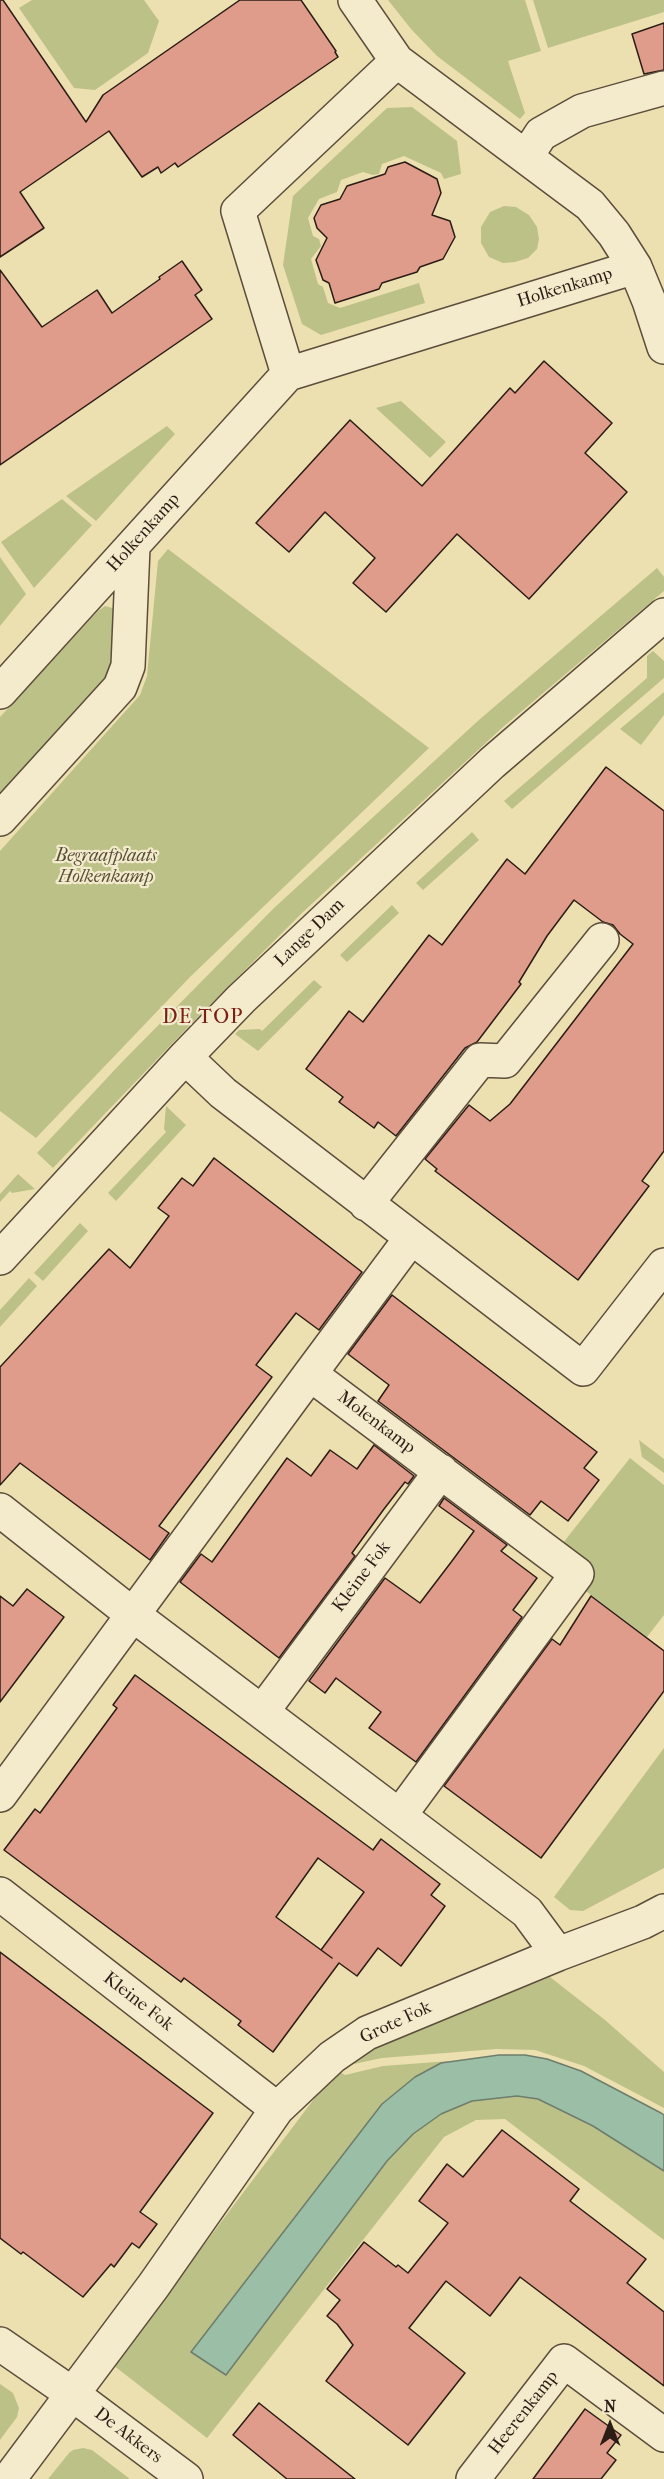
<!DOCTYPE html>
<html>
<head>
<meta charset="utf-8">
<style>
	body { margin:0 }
	#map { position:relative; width:664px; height:2479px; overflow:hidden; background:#ede0b0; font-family:"IM FELL French Canon",serif }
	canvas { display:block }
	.north { position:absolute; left:580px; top:2395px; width:60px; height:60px; -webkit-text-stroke:4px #f3ebcc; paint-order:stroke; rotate:0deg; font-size:16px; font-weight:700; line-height:24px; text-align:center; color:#2b1c16 }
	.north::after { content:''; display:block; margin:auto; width:21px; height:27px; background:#2b1c16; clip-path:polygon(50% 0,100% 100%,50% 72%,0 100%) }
</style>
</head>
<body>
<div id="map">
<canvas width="664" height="2479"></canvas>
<div class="north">N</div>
</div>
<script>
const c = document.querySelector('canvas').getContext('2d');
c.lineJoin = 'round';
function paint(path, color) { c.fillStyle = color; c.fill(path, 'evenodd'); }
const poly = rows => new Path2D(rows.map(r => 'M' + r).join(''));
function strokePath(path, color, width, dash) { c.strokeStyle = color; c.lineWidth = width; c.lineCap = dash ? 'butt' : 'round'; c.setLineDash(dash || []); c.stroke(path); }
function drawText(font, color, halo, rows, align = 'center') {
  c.font = font + ' "IM FELL French Canon",serif'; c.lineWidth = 4.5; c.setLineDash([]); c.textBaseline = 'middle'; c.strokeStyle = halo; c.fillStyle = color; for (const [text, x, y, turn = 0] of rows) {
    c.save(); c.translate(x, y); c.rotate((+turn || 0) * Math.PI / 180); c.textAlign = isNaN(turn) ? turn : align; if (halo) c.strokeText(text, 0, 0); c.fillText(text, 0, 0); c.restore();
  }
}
paint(poly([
	[32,0,144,0,159,21,148,53,95,90,74,88,19,8],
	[388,0,525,0,541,51,508,61,525,113,520,119,437,56,411,29],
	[533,0,664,0,664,12,548,48],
	[412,107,457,141,461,174,444,179,441,173,404,156,382,164,379,174,373,175,363,172,341,180,337,192,319,199,308,218,313,236,319,239,321,246,311,259,318,284,323,287,328,303,340,308,419,283,425,303,321,335,302,324,283,265,293,196,387,108],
	[504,206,516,207,529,215,537,227,539,239,537,249,528,258,515,262,503,263,489,257,481,243,481,227,490,212],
	[401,401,446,442,430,458,376,408],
	[167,426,175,434,96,521,66,496],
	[62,499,92,525,34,588,1,542],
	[168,549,429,748,190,977,36,1138,0,1111,0,851,140,695,147,676,158,561],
	[0,557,26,594,0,626],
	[657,568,664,577,664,591,503,727,303,912,189,1026,53,1168,37,1153,122,1062,274,908,480,719],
	[105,606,116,609,114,673,0,803,0,717,98,611],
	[653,651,664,661,664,678,512,809,504,801,647,678,647,656],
	[664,692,664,715,641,745,620,729],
	[472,832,479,840,423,890,416,883],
	[392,905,399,913,347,962,340,955],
	[314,980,322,987,258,1051,235,1034,239,1030,260,1029,262,1031],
	[166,1106,186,1125,116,1201,108,1193,166,1132,164,1129],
	[18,1174,35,1189,12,1193,10,1191,0,1202,0,1194],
	[80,1223,88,1231,43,1281,34,1273],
	[29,1278,37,1286,0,1327,0,1310],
	[639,1440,664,1459,664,1473,642,1457],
	[630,1458,664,1485,664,1615,647,1637,583,1589,559,1548],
	[664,1748,664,1868,583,1911,570,1910,554,1897],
	[550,1977,605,2020,664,2072,664,2108,584,2066,535,2050,496,2049,382,2058,349,2065,379,2044],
	[450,2061,441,2063,382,2104,192,2353,226,2374,387,2161,413,2134,441,2114,472,2101,517,2096,538,2099,593,2126,647,2159,664,2171,664,2240,505,2119,476,2120,444,2137,207,2438,113,2365,320,2091,340,2072,345,2075,383,2066],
	[0,2384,13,2393,19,2408,17,2417,0,2440],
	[83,2448,92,2450,130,2479,48,2479,69,2453,73,2450]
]), '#bcc188');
const water = poly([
	[499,2055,525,2055,547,2059,581,2071,661,2113,664,2115,664,2171,593,2126,538,2099,517,2096,472,2101,441,2114,413,2134,387,2161,226,2375,191,2352,382,2104,415,2077,441,2063,499,2055]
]);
paint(water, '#9abea6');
strokePath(water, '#6e7d6c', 1.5);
const building = poly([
	[0,0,3,0,86,122,103,95,240,0,301,0,336,51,335,52,338,57,178,167,175,163,161,173,158,167,142,177,109,131,20,192,44,228,0,257,0,0],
	[664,23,664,70,644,74,632,34,664,23],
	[405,162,437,179,441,193,432,215,450,221,455,237,443,259,420,267,417,272,382,283,379,289,335,303,329,283,323,280,316,260,327,238,317,228,314,218,321,205,340,199,347,186,385,174,388,167,405,162],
	[182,261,202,290,195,295,212,319,0,465,0,270,42,327,97,290,112,313,160,279,159,277,182,261],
	[544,361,612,423,585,453,627,492,529,599,457,534,386,612,353,583,375,558,325,512,289,552,256,523,350,420,422,486,510,388,515,393,544,361],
	[606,767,664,811,664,1151,642,1181,649,1186,578,1280,435,1171,437,1169,425,1159,469,1105,490,1121,510,1104,633,944,620,934,613,925,603,922,574,900,547,936,519,982,521,984,477,1042,465,1048,396,1136,378,1122,374,1128,339,1102,343,1097,306,1069,349,1011,363,1022,429,935,442,945,507,859,525,874,606,767],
	[214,1158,362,1272,319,1330,296,1313,256,1365,272,1377,159,1526,169,1533,150,1560,20,1463,0,1485,0,1367,109,1249,130,1268,169,1216,158,1208,182,1178,193,1186,214,1158],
	[392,1295,597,1452,584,1468,599,1480,568,1521,541,1501,530,1515,378,1401,389,1385,348,1354,392,1295],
	[374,1445,414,1476,408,1484,405,1482,384,1509,352,1553,355,1556,279,1658,180,1582,201,1554,212,1562,287,1458,311,1476,330,1450,357,1469,374,1445],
	[444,1498,507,1545,501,1551,537,1578,513,1610,522,1617,416,1762,369,1728,381,1712,336,1678,325,1693,309,1681,385,1578,420,1603,452,1561,474,1531,439,1506,444,1498],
	[27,1589,64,1617,0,1702,0,1596,13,1606,27,1589],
	[591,1596,664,1651,664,1691,541,1858,444,1786,552,1639,560,1645,591,1596],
	[135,1675,373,1850,381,1839,440,1884,431,1895,445,1906,401,1966,378,1948,357,1976,339,1963,273,2052,238,2025,241,2021,184,1978,181,1982,4,1850,35,1809,40,1813,117,1708,113,1705,135,1675],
	[318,1858,364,1892,321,1950,332,1958,276,1917,318,1858],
	[0,1952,213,2113,140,2212,157,2224,139,2248,132,2243,114,2267,111,2264,83,2297,23,2252,21,2254,0,2238,0,1952],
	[502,2130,579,2189,570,2201,646,2259,627,2283,664,2312,664,2386,520,2277,490,2316,446,2281,409,2328,465,2373,408,2445,326,2381,353,2345,337,2324,327,2316,340,2300,327,2289,364,2242,396,2267,398,2265,408,2273,448,2223,419,2201,447,2164,463,2177,502,2130],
	[259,2403,274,2415,355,2479,287,2479,233,2435,259,2403],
	[585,2409,621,2435,607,2453,616,2460,601,2479,533,2479,585,2409]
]);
paint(building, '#e09c8a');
strokePath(building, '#2b1c16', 1.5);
const minor = poly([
	[355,0,397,61,590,205,614,234,635,267,649,301,664,347],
	[526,157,541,134,582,111,664,88],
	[288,374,238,211,397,61],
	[0,692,288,374,635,267],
	[0,819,120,687,128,666,133,547],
	[185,1057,223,1093,583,1369,664,1265],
	[366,1204,480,1060,505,1061,602,940],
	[0,1258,185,1057,241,999,492,763,664,615],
	[0,1510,132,1614,527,1912,558,1954],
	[262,1712,441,1471],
	[0,1795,310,1374],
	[400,1815,577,1574,310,1374,411,1238],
	[0,1894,277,2109],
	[0,2344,71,2393,186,2479],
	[9,2479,154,2285,277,2109,332,2057,367,2033,558,1954,643,1922,664,1911],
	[473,2479,564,2361,664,2435]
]);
strokePath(minor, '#5c4d3c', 36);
strokePath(minor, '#f3ebcc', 33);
drawText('18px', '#2b1c16', '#f3ebcc', [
	["Holkenkamp",565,288,-17],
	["Holkenkamp",144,533,-48],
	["Lange Dam",310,933,-44],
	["Molenkamp",376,1423,37],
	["Kleine Fok",362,1577,-53],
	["Kleine Fok",138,2002,38],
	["Grote Fok",396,2023,-25],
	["Heerenkamp",524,2413,-52],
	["De Akkers",128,2436,37]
]);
drawText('italic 18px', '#564e38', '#f3ebcc', [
	["Begraafplaats",106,857],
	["Holkenkamp",106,878]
]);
c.letterSpacing = '1.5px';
drawText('20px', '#7a1f14', '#f3ebcc', [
	["DE TOP",203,1018]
]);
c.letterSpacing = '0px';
</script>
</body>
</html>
